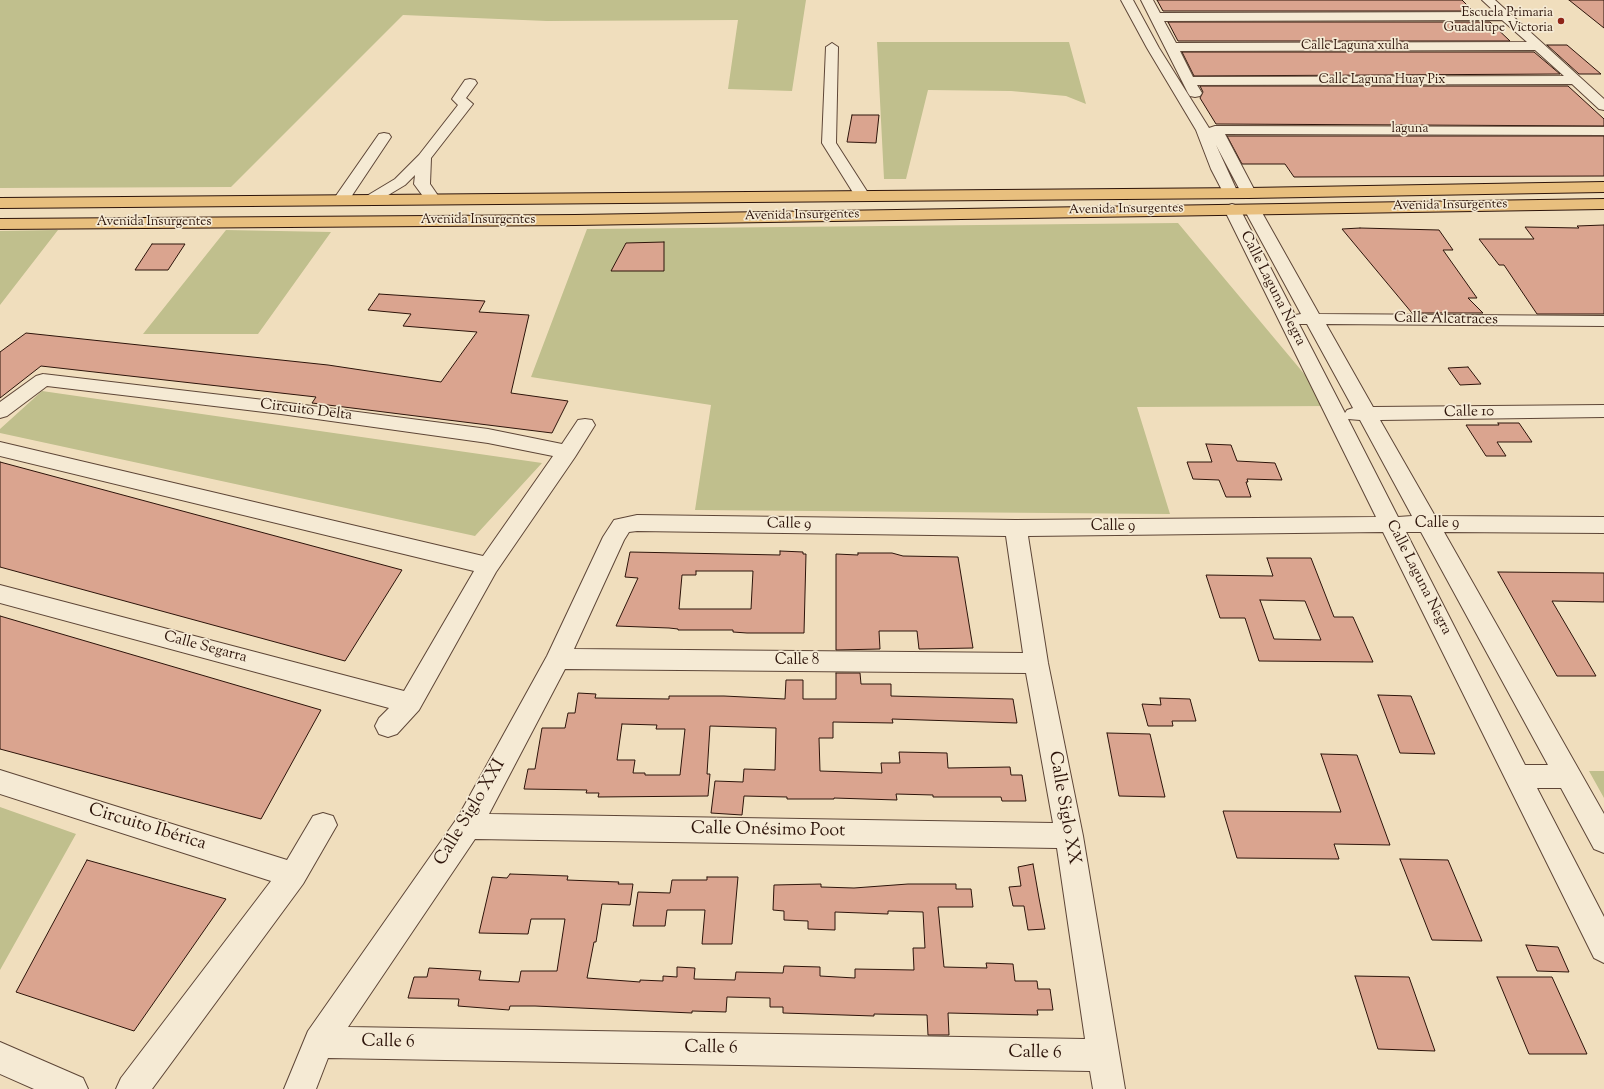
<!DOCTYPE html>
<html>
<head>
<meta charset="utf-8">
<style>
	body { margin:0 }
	canvas { display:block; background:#f0debd }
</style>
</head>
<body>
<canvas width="1604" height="1089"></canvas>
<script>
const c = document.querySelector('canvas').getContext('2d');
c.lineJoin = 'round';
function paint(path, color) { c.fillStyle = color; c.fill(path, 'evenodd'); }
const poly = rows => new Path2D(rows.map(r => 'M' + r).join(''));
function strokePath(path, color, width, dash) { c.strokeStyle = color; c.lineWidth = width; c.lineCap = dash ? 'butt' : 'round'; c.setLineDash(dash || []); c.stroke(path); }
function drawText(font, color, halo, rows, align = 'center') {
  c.font = font + ' "Sorts Mill Goudy",serif'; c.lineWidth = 3.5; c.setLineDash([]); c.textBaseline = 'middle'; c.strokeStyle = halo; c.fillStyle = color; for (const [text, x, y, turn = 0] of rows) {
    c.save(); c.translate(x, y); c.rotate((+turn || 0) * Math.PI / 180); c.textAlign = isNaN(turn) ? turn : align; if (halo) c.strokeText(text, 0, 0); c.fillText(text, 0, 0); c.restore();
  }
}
paint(poly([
	[0,0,806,0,792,91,728,89,738,20,547,21,403,15,231,187,0,188],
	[877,42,1069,42,1086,104,1066,96,1011,91,928,90,906,179,884,179],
	[1178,223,1331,406,1137,407,1170,514,695,510,711,405,531,377,587,229],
	[58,230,0,305,0,231],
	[226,230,331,232,258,334,143,334],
	[42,391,542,463,475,536,0,433,0,429],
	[1589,771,1604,771,1604,798],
	[0,807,76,834,0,970]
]), '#c0bf8d');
const building = poly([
	[1157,0,1462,0,1473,11,1163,11,1157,0],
	[1569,0,1604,0,1604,28,1569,0],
	[1168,22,1490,22,1510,41,1178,41,1168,22],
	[1547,45,1567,45,1601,74,1579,74,1547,45],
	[1182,52,1534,52,1560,74,1194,76,1182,52],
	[1200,86,1568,86,1604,119,1604,126,1216,124,1200,98,1203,92,1200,86],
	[852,115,879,115,876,143,847,142,852,115],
	[1227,136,1604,136,1604,176,1294,177,1285,164,1242,164,1227,136],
	[1604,225,1604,314,1537,314,1504,265,1499,265,1479,239,1534,239,1525,227,1579,228,1577,226,1604,225],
	[1360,228,1439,230,1453,250,1443,250,1477,298,1468,298,1483,313,1412,313,1342,229,1360,228],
	[664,242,664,271,611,271,626,243,664,242],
	[152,244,185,244,168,270,135,270,152,244],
	[379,294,485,301,479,312,529,315,511,393,568,401,552,433,312,403,316,397,41,366,0,398,0,352,26,333,328,365,441,382,477,332,403,326,411,314,368,310,379,294],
	[1468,367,1481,384,1460,385,1448,368,1468,367],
	[1498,423,1519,423,1532,442,1497,442,1506,456,1486,456,1466,425,1499,425,1498,423],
	[1206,444,1231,445,1237,461,1275,463,1282,480,1247,479,1248,482,1246,482,1251,497,1226,497,1219,480,1193,479,1187,462,1212,462,1206,444],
	[0,462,402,570,345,661,0,567,0,462],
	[780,551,803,552,803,554,806,554,804,633,747,633,733,632,733,630,678,630,678,629,669,628,616,626,638,578,625,577,630,552,780,555,780,551],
	[696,571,753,571,751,609,679,609,682,575,696,575,696,571],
	[858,553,892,553,903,556,958,557,973,648,919,649,917,631,879,631,880,649,836,650,836,554,858,555,858,553],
	[1267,558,1311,558,1334,617,1353,617,1373,662,1259,661,1245,618,1220,618,1206,575,1273,576,1267,558],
	[1260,600,1305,601,1321,640,1274,639,1260,600],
	[1498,572,1604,573,1604,602,1552,601,1596,676,1557,676,1498,572],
	[0,616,321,710,261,819,0,749,0,616],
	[836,673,860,673,861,684,891,684,891,696,1013,699,1017,723,892,719,893,723,833,722,833,738,819,738,820,771,882,773,881,763,900,763,899,752,947,753,948,768,1010,767,1011,775,1022,775,1026,801,1002,801,1001,797,933,797,933,795,896,794,897,800,834,798,834,799,787,799,787,797,744,796,742,815,711,813,715,781,743,782,744,769,775,770,776,728,710,726,707,774,710,774,708,796,598,797,599,793,586,793,587,790,524,789,528,769,535,769,542,728,565,728,568,713,575,713,578,693,596,694,595,698,669,699,669,696,724,696,785,699,786,680,803,680,803,699,836,699,836,673],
	[622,724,657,725,656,729,685,729,680,775,645,775,645,773,633,773,635,760,617,760,622,724],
	[1378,695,1411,696,1435,754,1400,753,1378,695],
	[1160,698,1190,699,1196,721,1172,721,1173,726,1148,726,1142,704,1161,705,1160,698],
	[1107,733,1150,734,1165,797,1119,796,1107,733],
	[1321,754,1357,755,1390,845,1334,844,1339,859,1237,858,1223,811,1341,812,1321,754],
	[1400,859,1448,860,1482,941,1432,940,1400,859],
	[87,860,226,899,134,1031,16,992,87,860],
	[1033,864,1039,898,1045,929,1028,930,1024,906,1013,906,1009,887,1021,886,1018,867,1033,864],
	[510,874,568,876,567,880,619,882,618,884,633,884,630,905,602,904,596,942,594,942,587,978,640,982,640,980,663,981,663,976,677,977,677,967,695,968,694,979,735,980,736,972,783,973,784,966,820,967,820,976,855,978,855,969,914,970,913,948,925,948,923,912,888,911,888,914,835,912,835,930,808,929,808,921,784,920,784,911,773,910,774,885,821,884,821,887,854,888,908,884,956,884,956,889,971,889,973,907,938,907,944,967,987,968,986,963,1013,964,1015,981,1037,981,1038,989,1050,989,1053,1010,1037,1010,1038,1015,948,1013,949,1035,928,1035,927,1015,874,1014,874,1016,783,1013,783,1007,770,1007,770,998,727,997,726,1012,692,1011,692,1013,535,1006,510,1006,509,1010,458,1006,459,999,408,998,414,977,427,977,429,968,481,971,479,980,519,982,521,971,557,971,565,919,531,919,528,934,479,933,492,877,507,878,510,874],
	[707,877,738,877,732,944,702,944,705,910,667,910,665,926,633,926,638,892,670,893,672,880,707,880,707,877],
	[1526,945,1558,947,1569,972,1537,971,1526,945],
	[1355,976,1409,977,1435,1051,1378,1049,1355,976],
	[1497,977,1552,977,1587,1054,1529,1054,1497,977]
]);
paint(building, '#daa48f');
strokePath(building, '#2d140a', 1);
const minor = poly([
	[1121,0,1133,0,1159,48,1209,128,1215,126,1604,127,1604,135,1225,134,1256,193,1253,196,1248,198,1243,196,1216,145,1238,193,1235,196,1230,198,1225,196,1211,169,1196,130,1147,48,1121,0],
	[1141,0,1153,0,1160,13,1495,12,1482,0,1495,0,1604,99,1604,110,1599,109,1572,84,1197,85,1202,93,1200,96,1195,97,1190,96,1188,93,1141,0],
	[1502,20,1527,42,1176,43,1164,21,1502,20],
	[1535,50,1564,76,1193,77,1180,51,1535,50],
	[832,43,838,47,836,143,870,196,867,199,862,201,857,199,822,143,826,47,832,43],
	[470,79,475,80,477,83,466,98,473,104,431,158,430,184,441,200,438,203,428,203,414,184,415,175,405,185,375,203,365,203,362,200,365,197,395,179,419,155,458,105,452,99,465,80,470,79],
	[384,133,389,134,391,137,349,200,346,203,341,205,336,203,333,200,379,134,384,133],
	[1232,204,1238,206,1240,209,1295,315,1301,314,1244,209,1246,206,1258,206,1260,209,1319,314,1604,316,1604,326,1326,324,1373,407,1604,405,1604,417,1380,420,1435,516,1604,517,1604,533,1444,532,1604,814,1604,853,1594,849,1561,788,1537,788,1604,917,1604,963,1594,958,1383,532,1028,536,1048,663,1083,836,1125,1089,1093,1089,1090,1071,328,1058,316,1089,284,1089,308,1031,458,817,547,656,603,537,614,520,637,515,1016,520,1376,517,1224,209,1226,206,1232,204],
	[1299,324,1307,324,1353,408,1347,410,1345,413,1299,324],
	[1348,419,1360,420,1412,516,1398,517,1348,419],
	[637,531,1006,536,1023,653,574,649,624,540,629,532,637,531],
	[1406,532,1421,532,1548,765,1525,765,1406,532],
	[565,669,1026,673,1053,823,489,814,565,669],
	[475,839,1057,848,1085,1039,348,1027,475,839],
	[43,374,281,402,488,429,562,444,578,420,585,419,592,420,595,425,575,457,496,572,419,710,397,734,388,737,379,734,375,726,379,718,389,708,0,603,0,585,404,691,474,571,0,456,0,442,483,556,553,456,488,443,281,414,47,386,7,416,0,418,0,402,36,376,43,374],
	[0,770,287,860,313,816,323,813,333,816,337,825,303,884,152,1089,116,1089,121,1078,271,881,0,794,0,770],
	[0,1042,83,1078,88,1089,34,1089,0,1074,0,1042]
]);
const major = poly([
	[1604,182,1604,192,1248,198,0,208,0,198,1248,188,1604,182],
	[1604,199,1604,209,575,225,0,229,0,219,575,215,1604,199]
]);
strokePath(minor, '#5e4637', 2);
strokePath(major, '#2d140a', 2);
paint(minor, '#f5ead4');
paint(major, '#e8bf7e');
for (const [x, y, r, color] of [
	[1561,21,4,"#8f2418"]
]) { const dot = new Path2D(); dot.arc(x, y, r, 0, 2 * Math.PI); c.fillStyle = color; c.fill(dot); strokePath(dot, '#f5ead4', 1.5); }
drawText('13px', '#2d140a', '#f5ead4', [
	["Escuela Primaria",1553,14],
	["Guadalupe Victoria",1553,29]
], 'right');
drawText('13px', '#2d140a', '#f5ead4', [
	["Calle Laguna xulha",1355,47],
	["Calle Laguna Huay Pix",1382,81],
	["laguna",1410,130],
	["Avenida Insurgentes",1450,206,-1],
	["Avenida Insurgentes",1126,210,-1],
	["Avenida Insurgentes",802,216,-1],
	["Avenida Insurgentes",478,221],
	["Avenida Insurgentes",154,223]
]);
drawText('15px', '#2d140a', '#f5ead4', [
	["Calle Laguna Negra",1272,289,63],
	["Calle Alcatraces",1446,320,1],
	["Circuito Delta",306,411,7],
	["Calle 10",1469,413,-1],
	["Calle 9",1437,524],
	["Calle 9",789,525,1],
	["Calle 9",1113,527],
	["Calle Laguna Negra",1418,578,63],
	["Calle Segarra",205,648,15],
	["Calle 8",797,661]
]);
drawText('18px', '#2d140a', '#f5ead4', [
	["Calle Siglo XX",1063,808,80],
	["Calle Siglo XXI",471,813,-59],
	["Circuito Ibérica",147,828,17],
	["Calle Onésimo Poot",768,831,1],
	["Calle 6",388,1043,1],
	["Calle 6",711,1049,1],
	["Calle 6",1035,1054,1]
]);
</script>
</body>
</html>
